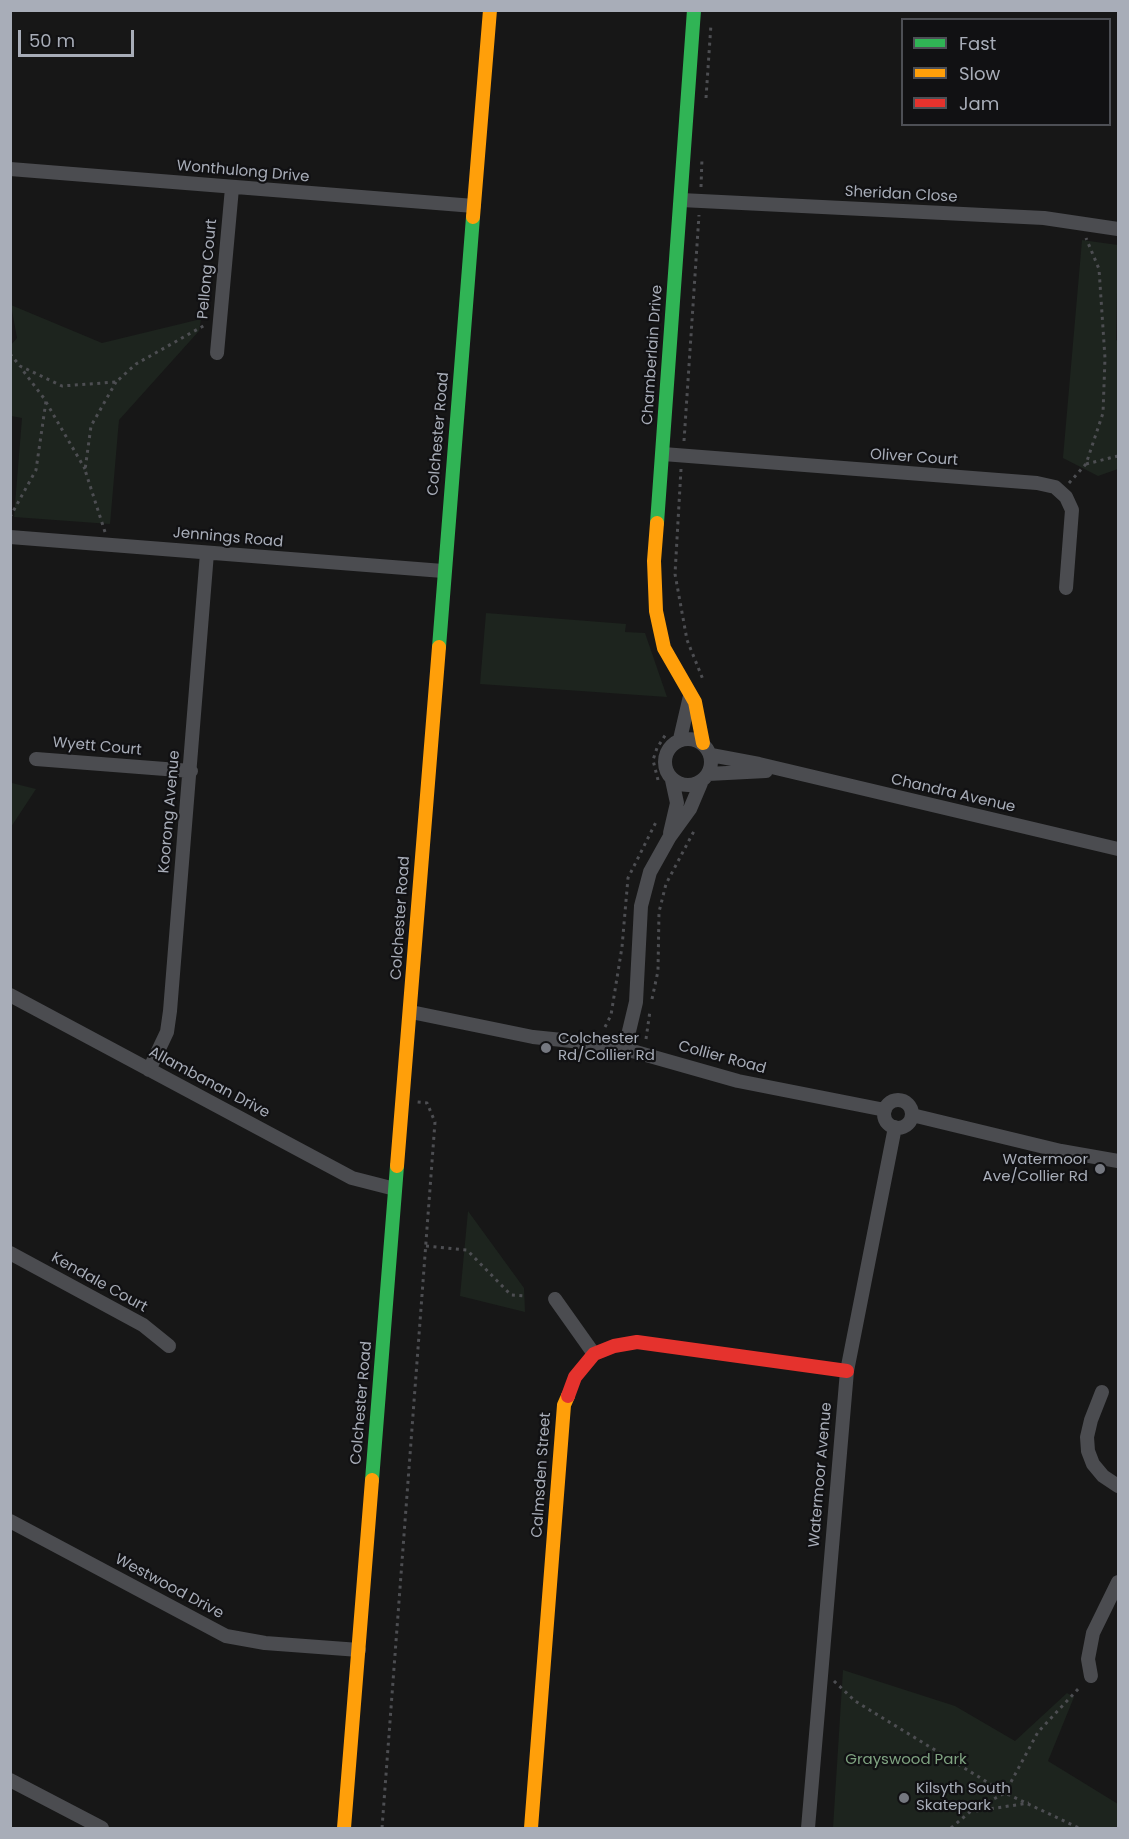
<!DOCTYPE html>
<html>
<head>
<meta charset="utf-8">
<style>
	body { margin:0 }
	#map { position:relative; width:1129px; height:1839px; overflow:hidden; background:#171717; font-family:Poppins,sans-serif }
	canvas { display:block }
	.frame { position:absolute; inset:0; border:12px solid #a8adb8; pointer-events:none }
	.legend { position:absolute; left:901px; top:18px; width:210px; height:108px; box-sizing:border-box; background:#111113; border:2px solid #4d4f55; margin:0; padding:8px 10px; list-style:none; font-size:18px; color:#a8adb8 }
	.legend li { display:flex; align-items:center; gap:12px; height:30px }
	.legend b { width:30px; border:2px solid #4d4f55 }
	.scale { position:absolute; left:18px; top:30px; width:116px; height:27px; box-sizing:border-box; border:3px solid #a8adb8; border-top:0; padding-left:8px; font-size:18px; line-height:21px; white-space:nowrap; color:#a8adb8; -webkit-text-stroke:4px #111113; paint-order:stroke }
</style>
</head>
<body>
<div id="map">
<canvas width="1129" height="1839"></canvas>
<div class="frame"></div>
<ul class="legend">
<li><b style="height:8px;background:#30b455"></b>Fast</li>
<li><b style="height:8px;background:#ff9f0a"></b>Slow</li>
<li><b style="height:8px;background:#e5322d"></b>Jam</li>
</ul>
<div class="scale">50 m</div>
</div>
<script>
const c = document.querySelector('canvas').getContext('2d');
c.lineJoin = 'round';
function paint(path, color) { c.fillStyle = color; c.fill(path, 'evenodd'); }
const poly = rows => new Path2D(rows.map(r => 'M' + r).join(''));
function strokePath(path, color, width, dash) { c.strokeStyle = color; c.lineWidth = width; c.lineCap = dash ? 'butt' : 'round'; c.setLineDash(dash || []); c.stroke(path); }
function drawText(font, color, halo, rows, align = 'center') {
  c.font = font + ' Poppins,sans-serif'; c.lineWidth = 4.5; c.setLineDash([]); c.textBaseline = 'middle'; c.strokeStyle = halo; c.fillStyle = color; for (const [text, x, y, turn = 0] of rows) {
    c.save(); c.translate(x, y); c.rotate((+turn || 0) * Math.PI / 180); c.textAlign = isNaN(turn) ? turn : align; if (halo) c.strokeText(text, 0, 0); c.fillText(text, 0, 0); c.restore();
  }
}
paint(poly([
	[1082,240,1118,245,1116,340,1118,341,1118,469,1098,476,1063,458],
	[11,305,102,343,201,319,199,331,119,420,110,524,14,517,22,418,11,416,11,345,17,338],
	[486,613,626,624,625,632,645,633,667,697,480,684],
	[10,779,12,783,36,789,11,827],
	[468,1211,524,1288,525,1312,460,1296],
	[843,1670,955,1706,1015,1741,1067,1693,1074,1697,1048,1761,1118,1804,1118,1828,833,1828]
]), '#1d241e');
strokePath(poly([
	[706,98,711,24],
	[701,187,702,158],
	[10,354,20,366,62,386,116,382,136,364,205,325],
	[46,402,85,469],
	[684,441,699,215],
	[1086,464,1118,456],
	[681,469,675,574,687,640,704,682],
	[1069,483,1086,464,1103,413,1105,358,1099,269,1086,238],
	[10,517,36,470,46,401,21,368],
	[105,532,85,470,91,426,116,382],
	[658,780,653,760,657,748,666,734],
	[652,999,658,971,659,912,666,884,694,831],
	[605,1027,611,1015,622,947,628,878,656,822],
	[646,1039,650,1011],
	[426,1246,467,1250,511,1295,525,1296],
	[834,1681,855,1701,1005,1793,1038,1732,1081,1686],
	[976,1811,1029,1803],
	[382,1828,435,1122,427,1103,417,1102],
	[951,1828,971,1811,1005,1793,1079,1828]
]), '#4d4e52', 3, [3, 4.5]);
strokePath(poly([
	[10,169,474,206],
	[681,200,1044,218,1118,229],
	[217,353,232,188],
	[663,454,1037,483,1055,487,1066,497,1072,510,1066,588],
	[10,537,443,571],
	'665 762a23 23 0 1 1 46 0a23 23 0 1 1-46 0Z',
	[680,739,690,696],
	[711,755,759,764,1118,849],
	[36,759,191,771],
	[708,774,766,771],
	[670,833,677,803,672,780],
	[10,995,352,1178,395,1189],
	[411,1012,533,1037,611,1045,738,1081,885,1110],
	[625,1048,636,1002,641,906,650,872,669,838,690,809,701,783],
	[149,1070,167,1032,170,1011,207,553],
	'884 1114a14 14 0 1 1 28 0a14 14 0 1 1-28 0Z',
	[912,1115,1061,1151,1118,1161],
	[10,1253,143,1325,169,1346],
	[555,1299,594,1354],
	[1102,1392,1091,1420,1087,1437,1088,1451,1093,1464,1103,1476,1118,1486],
	[10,1521,226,1636,265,1643,359,1650],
	[1091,1676,1088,1659,1093,1633,1118,1582],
	[10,1780,102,1828],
	[808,1828,847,1371,895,1127]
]), '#4b4c50', 14);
strokePath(poly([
	[657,523,694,10],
	[439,647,473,217],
	[372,1480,397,1166]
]), '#30b455', 14);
strokePath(poly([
	[473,217,490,10],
	[657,523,654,561,656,611,664,648,695,702,703,743],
	[397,1166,439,647],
	[344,1828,372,1480],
	[531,1828,564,1405,568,1396]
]), '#ff9f0a', 14);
strokePath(poly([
	[568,1396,575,1377,594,1354,614,1346,637,1342,847,1371]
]), '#e5322d', 14);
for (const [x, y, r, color] of [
	[546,1048,6,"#757880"],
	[1100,1169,6,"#757880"],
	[904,1798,6,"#757880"]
]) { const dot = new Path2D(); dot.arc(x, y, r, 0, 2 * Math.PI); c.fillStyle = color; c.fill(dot); strokePath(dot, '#111113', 2); }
drawText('15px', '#a8adb8', '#111113', [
	["Wonthulong Drive",243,172,5],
	["Sheridan Close",901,195,3],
	["Pellong Court",208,269,-85],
	["Chamberlain Drive",653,355,-86],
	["Colchester Road",439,434,-85],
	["Oliver Court",914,458,4],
	["Jennings Road",228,538,5],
	["Wyett Court",97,747,5],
	["Chandra Avenue",953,794,13],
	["Koorong Avenue",170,812,-85],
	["Colchester Road",401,918,-86],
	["Collier Road",722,1058,15],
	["Allambanan Drive",209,1083,28],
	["Kendale Court",99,1283,29],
	["Colchester Road",362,1403,-85],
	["Calmsden Street",542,1475,-86],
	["Watermoor Avenue",821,1475,-85],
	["Westwood Drive",169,1587,28]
]);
drawText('15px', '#a8adb8', '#111113', [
	["Colchester",558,1039],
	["Rd/Collier Rd",558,1056],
	["Watermoor",1088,1160,"right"],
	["Ave/Collier Rd",1088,1177,"right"],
	["Kilsyth South",916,1789],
	["Skatepark",916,1806]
], 'left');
drawText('15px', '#7fa381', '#111113', [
	["Grayswood Park",906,1760]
]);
</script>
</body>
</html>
